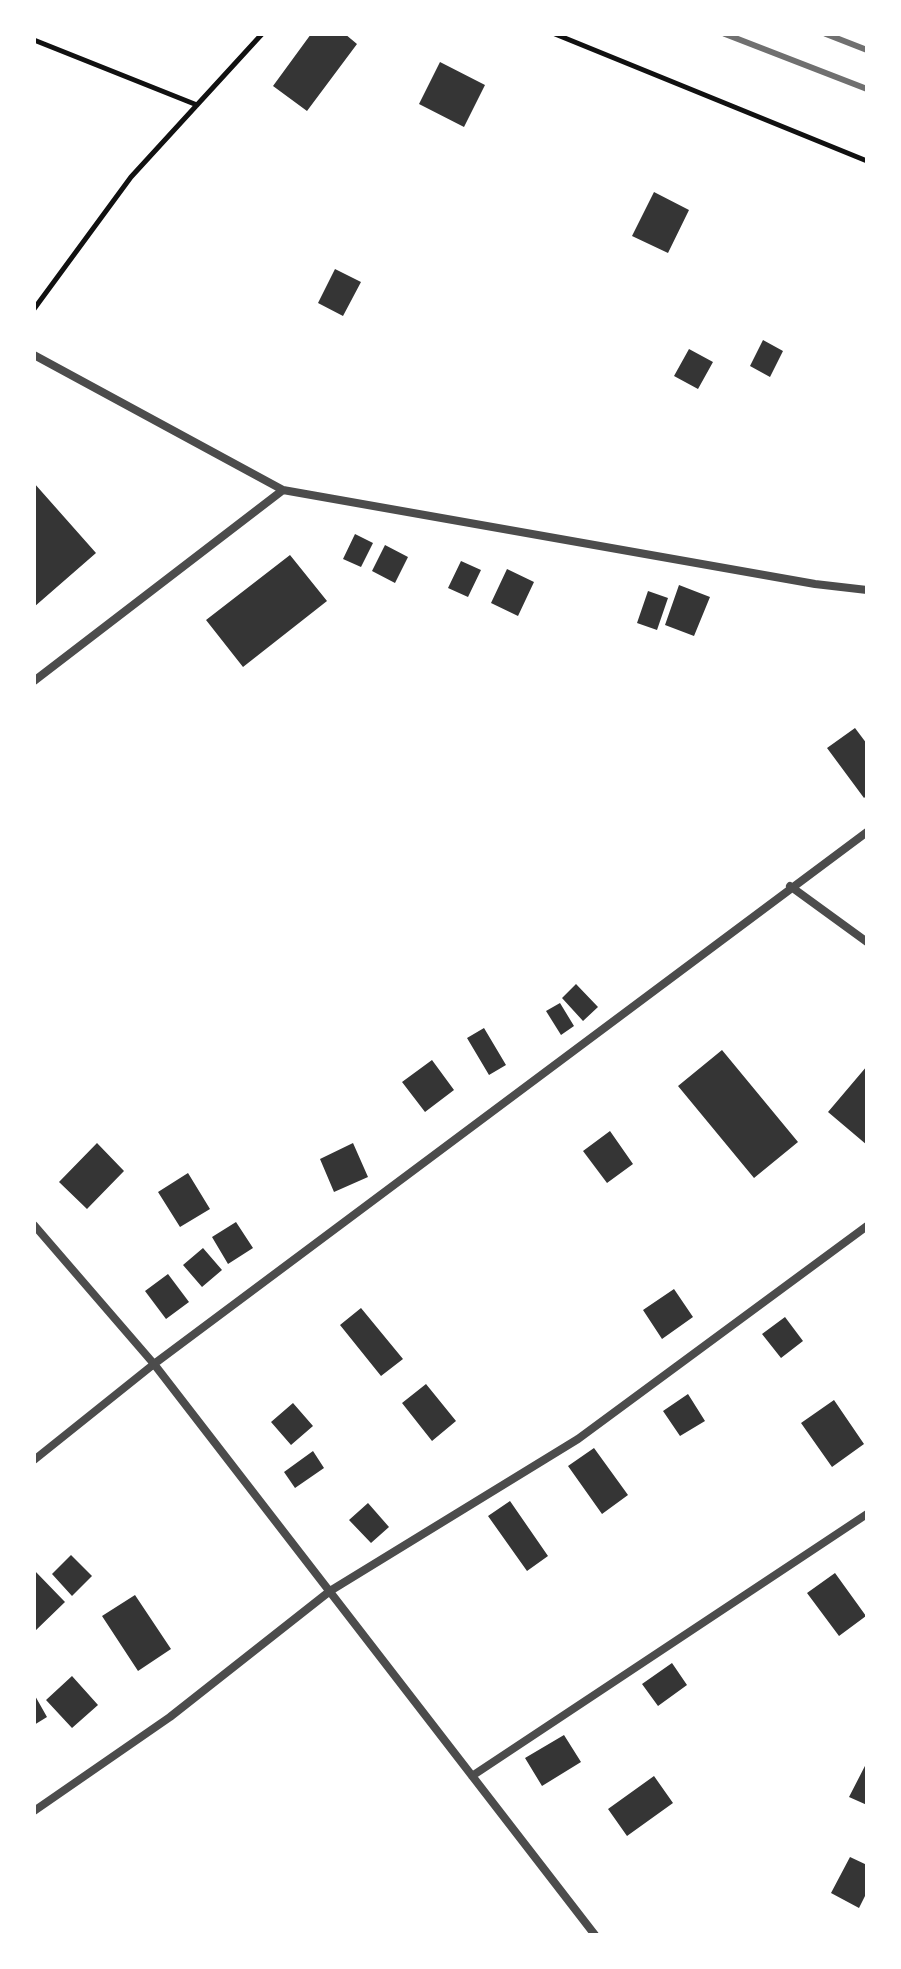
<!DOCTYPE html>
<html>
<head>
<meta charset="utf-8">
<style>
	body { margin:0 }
	#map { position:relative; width:901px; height:1969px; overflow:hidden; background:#fff; font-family:"Nunito Sans",sans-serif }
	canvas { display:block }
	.frame { position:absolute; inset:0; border:36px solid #fff; pointer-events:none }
</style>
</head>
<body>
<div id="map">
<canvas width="901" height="1969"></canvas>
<div class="frame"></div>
</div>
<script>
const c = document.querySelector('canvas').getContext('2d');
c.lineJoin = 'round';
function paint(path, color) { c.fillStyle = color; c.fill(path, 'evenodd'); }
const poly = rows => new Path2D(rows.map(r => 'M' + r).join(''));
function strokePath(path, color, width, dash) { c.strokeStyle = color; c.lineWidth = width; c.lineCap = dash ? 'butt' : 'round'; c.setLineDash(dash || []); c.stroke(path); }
paint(poly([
	[311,34,345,34,357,44,307,111,273,86],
	[440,62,485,85,464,127,419,104],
	[654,192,689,210,668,253,632,236],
	[335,269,361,282,343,316,318,303],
	[763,340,783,351,770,377,750,366],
	[689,349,713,362,698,389,674,376],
	[34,483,96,553,34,607],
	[355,534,373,543,361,567,343,559],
	[385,545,408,557,395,583,372,571],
	[290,555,327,601,243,667,206,620],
	[461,561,481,570,468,597,448,588],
	[507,569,534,582,518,616,491,603],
	[679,585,710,597,694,636,665,625],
	[648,591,668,598,657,630,637,623],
	[855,728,867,744,867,795,864,798,827,748],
	[576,984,598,1007,583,1021,562,998],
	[560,1003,574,1026,561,1035,546,1011],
	[484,1028,506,1065,489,1075,467,1038],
	[722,1050,798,1142,754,1178,678,1086],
	[432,1060,454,1090,425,1112,402,1082],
	[867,1066,867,1145,828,1112],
	[610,1131,633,1164,607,1183,583,1151],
	[97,1143,124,1171,87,1209,59,1182],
	[353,1143,368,1177,334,1192,320,1159],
	[188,1173,210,1209,180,1227,158,1192],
	[236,1222,253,1248,228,1264,212,1237],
	[203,1248,222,1270,202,1287,183,1265],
	[168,1274,189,1302,166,1319,145,1291],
	[674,1289,693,1317,662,1339,643,1310],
	[361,1308,403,1359,381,1376,340,1325],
	[785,1317,803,1341,781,1358,762,1334],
	[426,1384,456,1421,432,1441,402,1403],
	[688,1394,705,1421,680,1436,663,1411],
	[834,1400,864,1444,832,1467,801,1423],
	[293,1403,313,1426,291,1445,271,1422],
	[594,1448,628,1495,602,1514,568,1466],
	[313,1451,324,1468,295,1488,284,1472],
	[510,1501,548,1556,527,1571,488,1516],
	[368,1503,389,1527,371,1543,349,1520],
	[71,1555,92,1576,72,1596,52,1574],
	[34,1570,65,1602,34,1632],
	[835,1573,866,1616,839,1636,807,1593],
	[135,1595,171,1649,138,1671,102,1616],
	[672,1663,687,1685,658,1706,642,1684],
	[72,1676,98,1705,72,1728,46,1700],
	[34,1694,47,1717,34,1725],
	[564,1735,581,1762,542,1786,525,1758],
	[867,1762,867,1805,849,1797],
	[654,1776,673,1803,627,1836,608,1809],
	[850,1857,867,1865,867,1892,859,1908,831,1893]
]), '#353535');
strokePath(poly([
	[555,34,867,161],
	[34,40,197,105],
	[34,309,131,177,262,34]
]), '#111', 5);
strokePath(poly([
	[34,355,283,490,815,584,867,590],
	[34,681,283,490],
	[790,886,867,942],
	[34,1225,154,1364,867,832],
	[34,1460,154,1364,595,1935],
	[472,1776,867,1514],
	[34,1811,170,1717,330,1591,578,1439,867,1226]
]), '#4c4c4c', 8);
strokePath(poly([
	[725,34,867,89],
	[826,34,867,50]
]), '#707070', 6);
</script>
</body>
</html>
